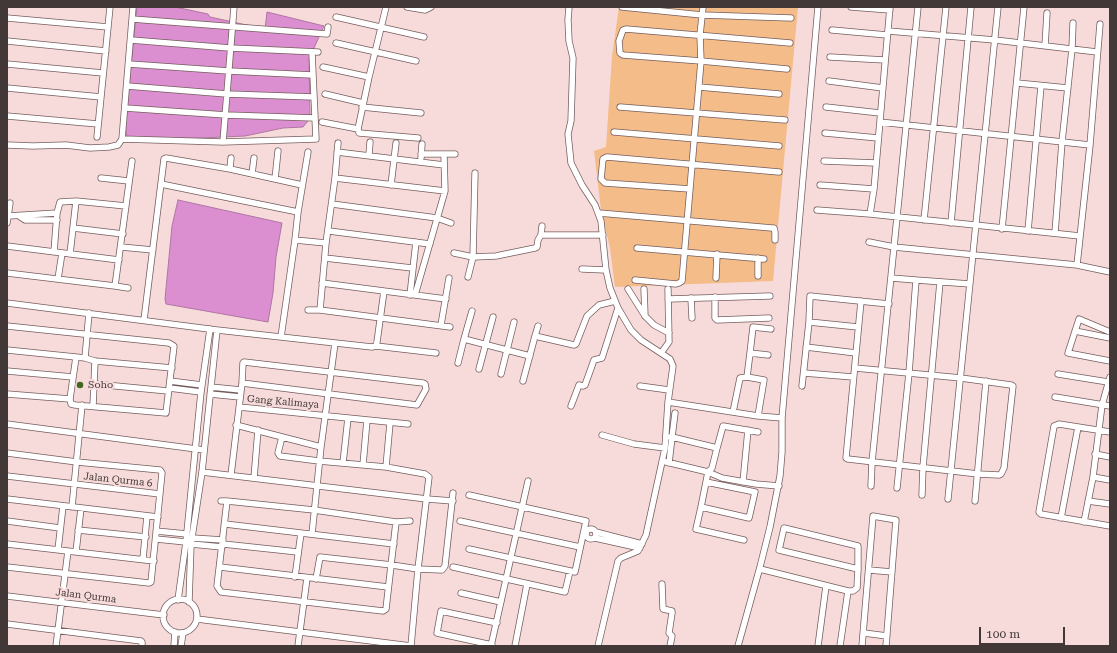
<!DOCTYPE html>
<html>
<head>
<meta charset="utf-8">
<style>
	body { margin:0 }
	#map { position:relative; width:1117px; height:653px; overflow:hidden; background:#f7dbdb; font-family:"Roboto Serif",serif }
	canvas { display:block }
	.frame { position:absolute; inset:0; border:8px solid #433838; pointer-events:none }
	.scale { position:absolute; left:979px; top:627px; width:86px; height:18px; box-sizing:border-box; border:2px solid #433838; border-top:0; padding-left:5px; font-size:12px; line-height:14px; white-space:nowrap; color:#433838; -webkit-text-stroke:3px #f7dbdb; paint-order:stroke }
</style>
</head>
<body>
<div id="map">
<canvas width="1117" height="653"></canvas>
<div class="frame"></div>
<div class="scale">100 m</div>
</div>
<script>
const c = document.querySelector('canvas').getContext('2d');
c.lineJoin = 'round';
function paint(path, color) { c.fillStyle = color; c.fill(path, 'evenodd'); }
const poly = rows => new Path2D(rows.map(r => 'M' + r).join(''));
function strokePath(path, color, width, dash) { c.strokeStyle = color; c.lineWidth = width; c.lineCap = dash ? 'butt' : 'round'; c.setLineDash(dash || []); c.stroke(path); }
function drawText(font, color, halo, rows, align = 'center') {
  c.font = font + ' "Roboto Serif",serif'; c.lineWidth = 4; c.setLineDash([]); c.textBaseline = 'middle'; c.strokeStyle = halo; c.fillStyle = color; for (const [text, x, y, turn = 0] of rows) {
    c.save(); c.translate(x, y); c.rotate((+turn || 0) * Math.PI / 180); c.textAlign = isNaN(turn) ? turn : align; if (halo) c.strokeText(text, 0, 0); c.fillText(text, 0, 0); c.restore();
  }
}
paint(poly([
	[619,7,798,7,773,281,615,287,610,248,601,210,594,151,606,147,612,56]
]), '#f4bc88');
const water = poly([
	[137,7,175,7,208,14,210,17,265,29,267,12,324,26,309,59,310,115,308,121,303,127,283,128,245,136,134,141,127,137,125,124,137,7],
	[178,200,282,223,276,257,273,293,268,322,166,304,165,299,172,226,178,200]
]);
paint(water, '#dc8fd0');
strokePath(water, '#ae75a2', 1);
const street = poly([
	[386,7,369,77,358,129,359,133,418,138],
	[407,7,425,10,431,7],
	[569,7,568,20,569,41,573,58,571,121,568,134,571,163,582,185,595,205,601,221,606,270,610,288,618,308,631,330,641,340,670,359,673,366,668,402,665,448,646,535,638,551,621,558,618,561,598,646],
	[622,7,702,15,791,18],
	[851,7,890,10],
	[918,7,894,247,1077,265,1110,272],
	[336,17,424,37],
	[7,18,108,27],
	[132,19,327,34,328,27],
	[832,30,887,35],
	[888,31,995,40,1097,52],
	[131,40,230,48,318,52],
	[7,41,106,51],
	[336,43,416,61],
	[1045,46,1047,13],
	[830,57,885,60],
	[7,64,103,73],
	[129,64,229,71,312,75],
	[323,67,369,77],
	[787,69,701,61,623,55,620,53,619,41,623,30,626,29,790,43],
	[829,81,883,88],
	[1017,83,1068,88],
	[127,86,227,94,314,97],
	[699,87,779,94],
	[7,88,101,97],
	[325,94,363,103],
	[362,107,421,113],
	[620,107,785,120],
	[826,107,880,113],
	[125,108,226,115,315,118],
	[7,116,98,124],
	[322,122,358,129],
	[880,122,1090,145],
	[614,132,779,146],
	[825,133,878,138],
	[97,137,110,7],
	[122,139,223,142,234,7],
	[223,142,316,139,312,53],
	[7,145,33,146,66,145,90,148,109,147,118,145,122,139,133,7],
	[337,152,444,165],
	[421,154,455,154],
	[369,155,370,142],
	[421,158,422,144],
	[824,161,876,163],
	[230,169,231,158],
	[475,173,473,257,496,256,535,248,537,247,538,240,541,235,603,235],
	[252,174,254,158],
	[101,178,129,181],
	[335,178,445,191],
	[275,179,278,151],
	[161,184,298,212],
	[391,185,396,143],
	[820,185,874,189],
	[690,189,605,183,601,179,603,159,607,157,779,172],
	[332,204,437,218,451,223],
	[817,210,870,214,1080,236],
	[599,213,772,228,774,228,775,232,775,240],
	[870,214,874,189,890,7],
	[8,216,57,213],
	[19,216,25,220,57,220],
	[924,220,946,7],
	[7,223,10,203],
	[951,223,971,7],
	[73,228,123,234],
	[1002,229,1024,7],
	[329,231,430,244],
	[1028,231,1041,86],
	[1055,233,1062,142,1072,49,1073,23],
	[541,235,542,226],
	[295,240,326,243],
	[869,242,894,247,872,462,871,486],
	[7,246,119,260],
	[121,247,153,250],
	[637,248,764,259],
	[54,252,57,213,60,202,76,201,126,206],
	[454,253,473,257,468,277],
	[70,254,76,201],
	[325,258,412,268],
	[1077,265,1090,145,1100,24],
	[582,269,606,270],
	[7,273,115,286,132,161],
	[758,276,758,258],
	[716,278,717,254],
	[891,278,916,280,909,373,897,488],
	[58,279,62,253],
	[635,280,676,284,679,283,682,281,701,61,700,35,703,7],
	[916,280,970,284],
	[322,283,446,299],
	[115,286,128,288],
	[628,289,645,316,654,325,669,333],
	[644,289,645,316],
	[410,295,416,242],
	[415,295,445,191,444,155],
	[715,297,715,318,717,320,769,318],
	[691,298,692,318],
	[668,299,770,296],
	[7,303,217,330,372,347,376,346,377,342,384,291],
	[308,310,320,310,450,327],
	[320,310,326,243,335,178,338,143],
	[144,320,164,159,166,158,230,169,302,185],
	[809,322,858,327],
	[441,325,449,278],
	[7,326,169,343,174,346,166,413,75,405,71,404,70,399],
	[538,326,535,336,574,345,576,344,587,316,599,305,615,301],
	[1075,331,1110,338],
	[1110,332,1079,319,1068,353,1110,361],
	[281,337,295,240,298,212,308,152],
	[464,339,472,311],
	[376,346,436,353],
	[806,347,856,353],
	[7,350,76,357],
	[661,353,669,342,668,289],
	[750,353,753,327,771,329],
	[85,358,89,313],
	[95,361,172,368],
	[458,363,464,339,530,356],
	[855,368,961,378,1011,385,1013,386,1004,468,1001,474,999,475,978,474,848,459,846,458,861,301],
	[479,369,493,317],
	[7,371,73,377],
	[804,373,853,377],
	[501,374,514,322],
	[1058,374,1108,382],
	[747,377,750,353,768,355],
	[170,381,202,385],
	[523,381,535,336],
	[95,384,168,391],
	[640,386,669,390],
	[802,386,809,322,810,296,889,304],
	[211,387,241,390],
	[169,388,201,392],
	[7,394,70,399],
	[210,394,240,397],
	[1055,397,1110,406],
	[70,399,76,357,85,358,95,361,93,406],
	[668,402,758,416,764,380,747,377,740,378,733,412],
	[571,406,579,385,583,386,585,385,594,360,602,358,618,308],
	[239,407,408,424],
	[675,413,672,437,717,448,712,468,708,472,701,507],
	[758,416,782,418],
	[7,424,204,450],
	[236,425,321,447,335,343],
	[1110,432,1059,424,1054,426,1039,512,1041,514,1110,526],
	[602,435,634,444,665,448],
	[282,437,278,453,280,456,319,461,386,467,425,474,429,477,418,569,411,646],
	[717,448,723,426,758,432],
	[7,453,77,462,160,470,162,473,151,582,149,583,7,567],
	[1095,454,1110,457],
	[662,461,708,472,722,478,756,484,779,486],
	[343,463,348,418],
	[669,463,672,437,670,437],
	[363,465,367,420],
	[386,467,390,423],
	[202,472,427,499,453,501],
	[231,475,242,383,243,363,244,362,423,383,425,384,426,389,417,405,242,383],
	[7,476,160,494],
	[1093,477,1110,480],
	[254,478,258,430],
	[706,482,755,492,749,518,701,507,696,529,744,540],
	[743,482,748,430],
	[469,495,586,521,575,572,469,549],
	[922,495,923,467,940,282],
	[7,499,158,517],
	[948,499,998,7],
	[221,501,227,501,314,510,396,522,386,609,383,611,221,592,217,586,227,501],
	[975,501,986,381],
	[1088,501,1110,504],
	[72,507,82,405],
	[1061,518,1078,427],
	[7,521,60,528],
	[460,521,580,547],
	[396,522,410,521],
	[1084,522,1093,477,1102,405,1110,377],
	[225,524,394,544],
	'586 534a5 5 0 1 1 10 0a5 5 0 1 1-10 0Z',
	[78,530,146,537],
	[156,531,187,534],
	[596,532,642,544],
	[312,534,321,447],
	[192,538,223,540],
	[595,538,640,548],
	[156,539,186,542],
	[7,544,154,561],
	[191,544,222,547],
	[223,544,298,552],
	[58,550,63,506],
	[76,552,81,508],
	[143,559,147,516],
	[220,567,388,587],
	[453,567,565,592,570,571],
	[760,569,848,591,853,591,857,588,858,569,858,546,784,528,779,550,858,569],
	[869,570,892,572],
	[295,577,301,533],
	[316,579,320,557,392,565,418,569,442,570,445,566,453,493],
	[662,584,663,609,672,611,672,613,669,633,672,636,670,646],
	[461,593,501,602],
	[7,596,164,615],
	'163 616a17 17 0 1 1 34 0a17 17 0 1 1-34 0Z',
	[178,600,186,542,201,392,210,329],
	[189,602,191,544,202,472,217,330],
	[197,619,411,646],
	[7,624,141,641,142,642,142,646],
	[864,633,887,636],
	[492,645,437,633,441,611,497,623],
	[56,646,68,551],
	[174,646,175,632],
	[181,646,183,633],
	[298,646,307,578],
	[491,646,528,481],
	[515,646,527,584],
	[738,646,760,567,770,527,780,476,782,452,782,418,818,7],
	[818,646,826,586],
	[840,646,848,591],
	[862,646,873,516,896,520,886,646]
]);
strokePath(street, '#755d5d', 7);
strokePath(street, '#fff', 5.5);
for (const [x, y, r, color] of [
	[80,385,4,"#44671f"]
]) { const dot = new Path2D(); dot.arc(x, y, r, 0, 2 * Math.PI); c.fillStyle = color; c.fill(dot); strokePath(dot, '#f7dbdb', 1.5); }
drawText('10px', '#433838', '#f7dbdb', [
	["Soho",88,385]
], 'left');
drawText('10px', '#433838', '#f7dbdb', [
	["Gang Kalimaya",283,402,5],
	["Jalan Qurma 6",118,480,6],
	["Jalan Qurma",86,596,7]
]);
</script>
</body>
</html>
